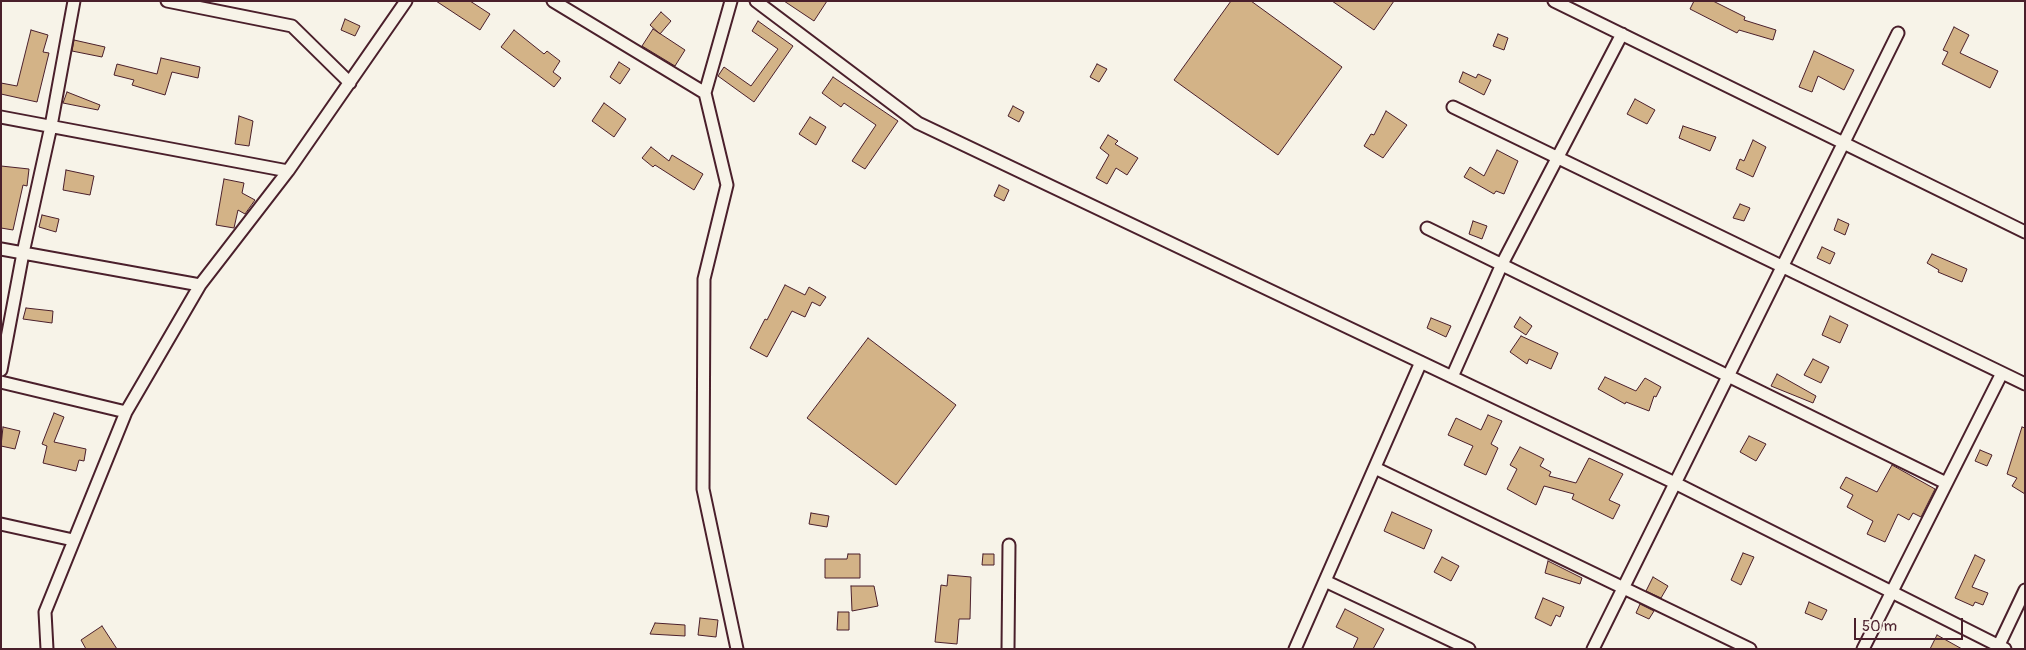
<!DOCTYPE html>
<html>
<head>
<meta charset="utf-8">
<style>
	body { margin:0 }
	#map { position:relative; width:2026px; height:650px; overflow:hidden; background:#f7f3e8; font-family:Pangolin,sans-serif }
	canvas { display:block }
	.frame { position:absolute; inset:0; border:2px solid #4a1f2b; pointer-events:none }
	.scale { position:absolute; left:1854px; top:618px; width:109px; height:22px; box-sizing:border-box; border:2px solid #4a1f2b; border-top:0; padding-left:6px; font-size:15px; line-height:18px; white-space:nowrap; color:#4a1f2b; -webkit-text-stroke:4px #f7f3e8; paint-order:stroke }
</style>
</head>
<body>
<div id="map">
<canvas width="2026" height="650"></canvas>
<div class="frame"></div>
<div class="scale">50 m</div>
</div>
<script>
const c = document.querySelector('canvas').getContext('2d');
c.lineJoin = 'round';
function paint(path, color) { c.fillStyle = color; c.fill(path, 'evenodd'); }
const poly = rows => new Path2D(rows.map(r => 'M' + r).join(''));
function strokePath(path, color, width, dash) { c.strokeStyle = color; c.lineWidth = width; c.lineCap = dash ? 'butt' : 'round'; c.setLineDash(dash || []); c.stroke(path); }
const building = poly([
	[436,1,470,1,490,14,480,30,436,1],
	[784,1,827,1,814,21,784,1],
	[1231,1,1251,1,1342,67,1278,155,1174,80,1231,1],
	[1332,1,1394,1,1374,30,1332,1],
	[1694,1,1713,1,1745,17,1744,20,1776,30,1773,40,1739,30,1737,33,1690,9,1694,1],
	[661,12,671,21,660,34,650,25,661,12],
	[345,19,360,26,355,36,341,30,345,19],
	[758,21,793,46,754,102,718,76,724,67,751,86,778,49,752,31,758,21],
	[1954,27,1969,35,1960,53,1998,71,1990,88,1942,64,1948,52,1943,50,1954,27],
	[653,29,685,50,675,66,642,46,653,29],
	[31,30,48,35,43,52,49,53,37,102,1,94,1,83,17,86,31,30],
	[514,30,544,54,547,51,560,61,553,72,561,78,554,87,501,47,514,30],
	[1498,34,1508,38,1504,50,1493,46,1498,34],
	[74,40,105,47,102,57,72,51,74,40],
	[1814,51,1854,70,1844,90,1818,76,1812,92,1799,87,1814,51],
	[161,58,200,67,198,78,172,72,165,95,132,85,134,80,114,75,117,64,157,74,161,58],
	[619,62,630,69,620,84,610,77,619,62],
	[1097,64,1107,69,1099,82,1090,77,1097,64],
	[1463,72,1476,78,1478,74,1491,80,1484,95,1459,82,1463,72],
	[833,77,898,121,865,169,852,161,876,125,844,103,841,107,822,93,833,77],
	[67,92,100,105,98,110,63,103,67,92],
	[1635,99,1655,110,1647,124,1627,114,1635,99],
	[604,103,626,119,614,137,592,121,604,103],
	[1013,106,1024,112,1019,122,1008,116,1013,106],
	[1386,111,1407,125,1383,158,1364,146,1371,134,1374,135,1386,111],
	[239,116,253,121,249,146,235,144,239,116],
	[810,117,826,127,816,145,799,134,810,117],
	[1683,126,1716,137,1710,151,1679,138,1683,126],
	[1108,135,1118,141,1115,144,1138,158,1127,175,1116,168,1107,184,1096,178,1109,155,1100,148,1108,135],
	[1753,140,1766,147,1753,177,1736,169,1740,159,1744,161,1753,140],
	[651,147,669,161,672,155,703,174,694,190,655,165,653,167,642,158,651,147],
	[1497,150,1518,161,1504,194,1496,191,1494,194,1464,177,1470,167,1484,176,1497,150],
	[1,166,29,169,27,186,23,185,13,230,1,228,1,166],
	[66,170,94,176,90,195,63,190,66,170],
	[224,179,244,183,242,193,255,200,245,214,238,210,234,228,216,225,224,179],
	[999,185,1009,190,1004,201,994,196,999,185],
	[1740,204,1750,208,1744,221,1733,218,1740,204],
	[42,215,59,219,56,232,39,227,42,215],
	[1838,219,1849,224,1845,235,1834,230,1838,219],
	[1473,221,1487,226,1482,239,1469,234,1473,221],
	[1822,247,1835,253,1830,264,1817,258,1822,247],
	[1932,254,1967,269,1962,282,1938,272,1939,270,1927,263,1932,254],
	[785,285,805,295,809,287,826,297,820,306,812,302,805,317,792,311,767,357,750,348,765,319,767,320,785,285],
	[26,308,53,311,52,323,23,319,26,308],
	[1830,316,1848,325,1840,343,1822,335,1830,316],
	[1520,317,1532,326,1526,335,1514,327,1520,317],
	[1431,318,1451,326,1446,337,1427,328,1431,318],
	[1521,336,1558,353,1551,369,1529,359,1527,364,1510,352,1521,336],
	[868,338,956,405,896,485,807,418,868,338],
	[1813,359,1829,367,1821,383,1804,375,1813,359],
	[1777,374,1816,396,1813,403,1771,386,1777,374],
	[1605,377,1636,391,1645,378,1661,387,1656,397,1654,396,1649,411,1626,402,1625,404,1598,389,1605,377],
	[54,413,64,417,54,442,86,449,84,461,79,460,76,471,43,463,47,446,42,444,54,413],
	[1488,415,1502,421,1491,444,1498,448,1486,475,1464,465,1473,446,1448,435,1456,418,1481,430,1488,415],
	[3,427,20,431,15,449,1,446,3,427],
	[2022,427,2025,428,2025,494,2012,486,2017,478,2007,474,2022,427],
	[1749,436,1766,444,1756,461,1740,452,1749,436],
	[1520,447,1544,459,1540,466,1551,472,1549,476,1576,483,1589,458,1623,474,1609,500,1620,505,1613,519,1572,499,1574,494,1544,486,1536,505,1507,489,1517,469,1510,465,1520,447],
	[1980,450,1992,455,1987,466,1975,461,1980,450],
	[1892,465,1935,489,1921,517,1913,513,1909,520,1898,514,1885,542,1867,534,1873,521,1847,507,1853,495,1840,488,1846,477,1877,492,1892,465],
	[1392,512,1432,530,1424,549,1384,531,1392,512],
	[811,513,829,516,827,527,809,524,811,513],
	[1743,553,1754,557,1741,585,1731,580,1743,553],
	[848,554,860,554,860,578,825,578,825,559,847,559,848,554],
	[983,554,994,554,994,565,982,565,983,554],
	[1975,555,1985,560,1972,587,1988,593,1983,605,1975,602,1973,606,1955,598,1975,555],
	[1442,557,1459,566,1451,581,1434,572,1442,557],
	[1548,561,1582,578,1580,584,1545,573,1548,561],
	[948,575,971,577,970,619,959,619,957,644,935,642,941,585,947,586,948,575],
	[1653,577,1668,586,1661,598,1646,591,1653,577],
	[851,586,874,586,878,606,852,611,851,586],
	[1543,598,1564,607,1560,617,1556,615,1551,626,1535,618,1543,598],
	[1809,602,1827,610,1822,620,1805,613,1809,602],
	[1640,604,1654,611,1649,619,1636,613,1640,604],
	[1345,609,1384,629,1373,649,1353,649,1358,638,1336,627,1345,609],
	[838,612,849,612,849,630,837,630,838,612],
	[700,618,718,620,716,637,698,635,700,618],
	[655,623,685,625,685,636,650,634,655,623],
	[102,626,117,649,86,649,81,640,102,626],
	[1937,635,1962,649,1930,649,1937,635]
]);
paint(building, '#d3b387');
strokePath(building, '#4a1f2b', 1);
const street = poly([
	[167,1,292,26,350,83],
	[553,1,705,93],
	[731,1,705,93,727,185,704,279,703,489,737,649],
	[756,1,918,123,1675,483,2005,649],
	[1554,1,2025,232],
	[1453,107,2025,384],
	[1,117,288,171],
	[1427,228,1946,483],
	[1,249,200,285],
	[1,370,23,253,51,126,74,1],
	[1452,377,1502,264,1622,34],
	[1,382,126,412],
	[1375,468,1750,649],
	[1,524,73,540],
	[1325,581,1469,649],
	[47,649,45,612,126,412,200,285,288,171,406,1],
	[1008,649,1009,545],
	[1295,649,1421,362],
	[1593,649,1898,33],
	[1863,649,2002,373],
	[1997,649,2025,590]
]);
strokePath(street, '#4a1f2b', 15);
strokePath(street, '#f7f3e8', 11);
</script>
</body>
</html>
